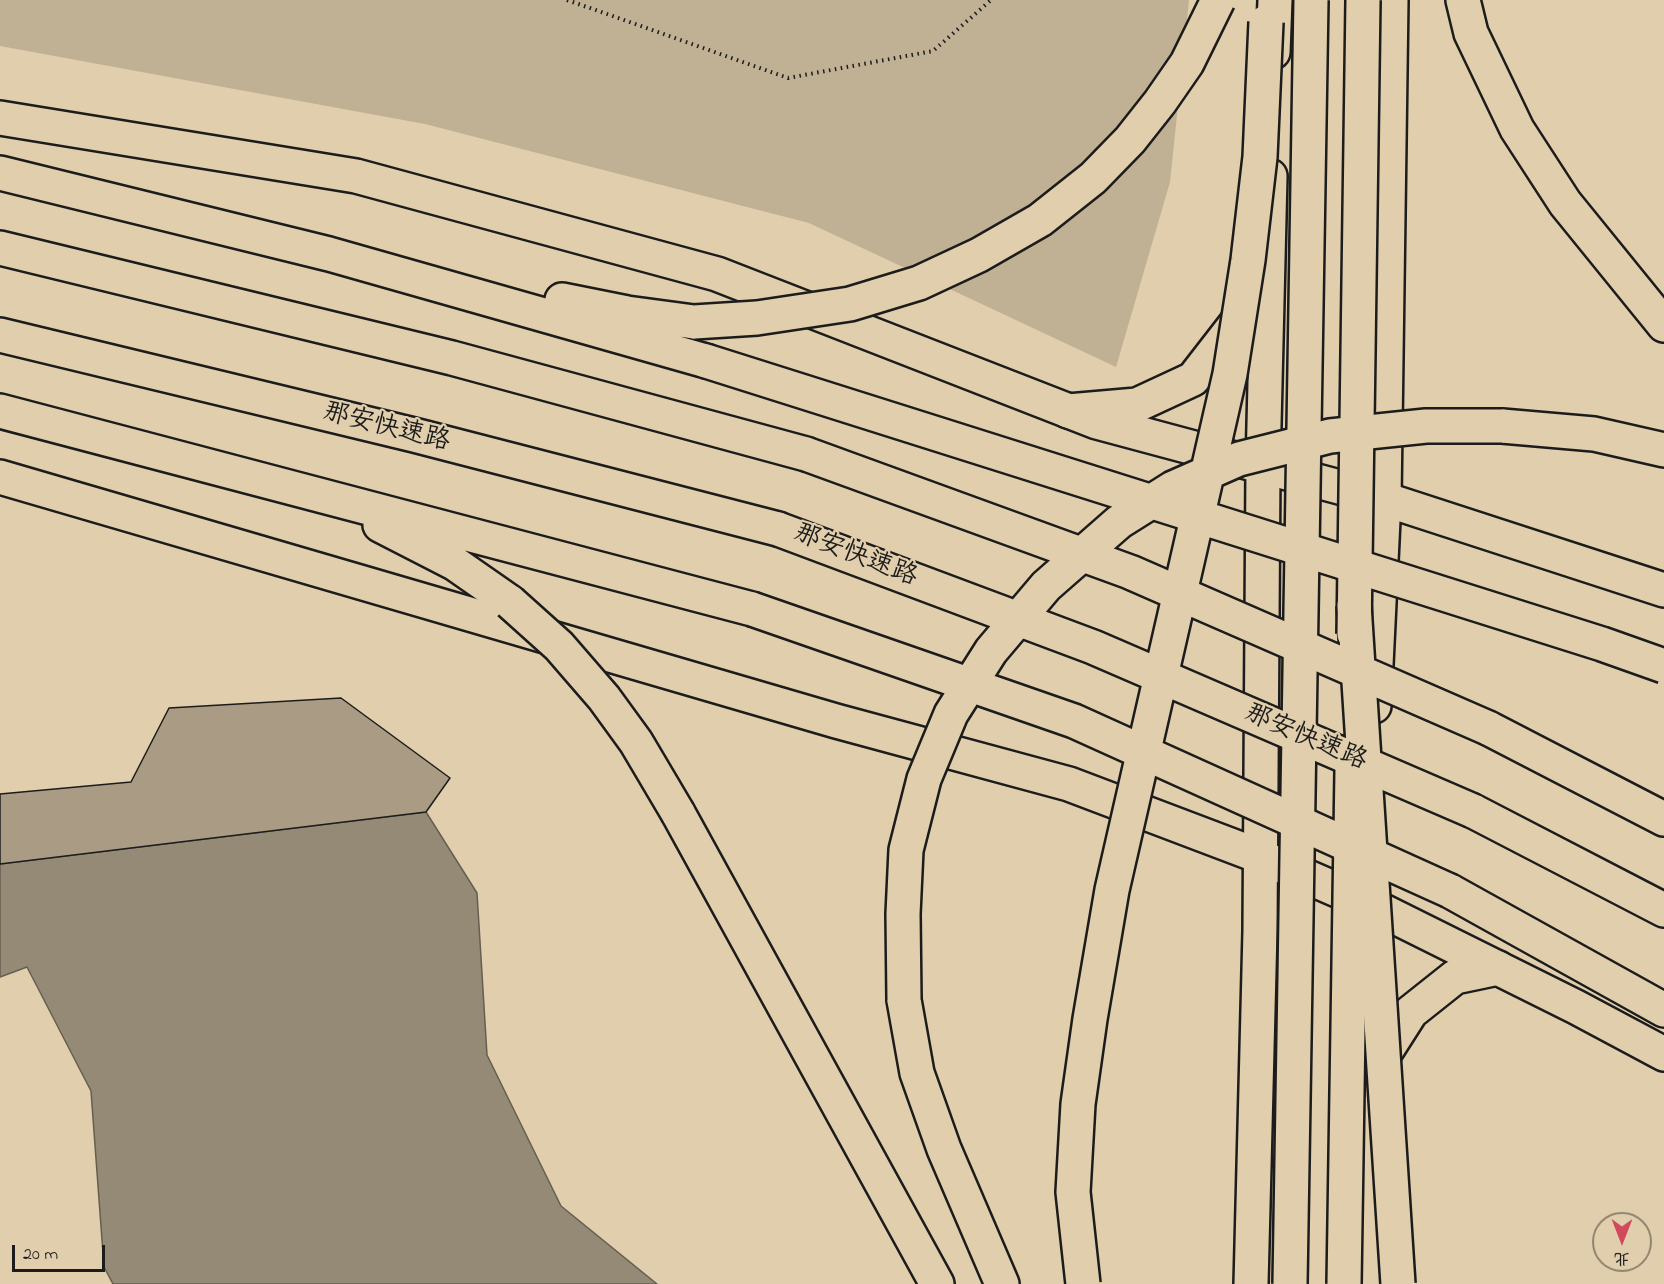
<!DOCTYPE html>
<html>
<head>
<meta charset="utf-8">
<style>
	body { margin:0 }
	#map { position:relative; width:1664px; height:1284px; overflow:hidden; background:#e0ceac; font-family:"Indie Flower","LXGW WenKai TC",sans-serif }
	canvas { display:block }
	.north { position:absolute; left:1592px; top:1212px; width:60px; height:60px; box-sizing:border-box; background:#e0ceac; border:2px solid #928772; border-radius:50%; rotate:180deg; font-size:16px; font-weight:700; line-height:24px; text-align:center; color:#1c1c1c }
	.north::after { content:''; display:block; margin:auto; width:21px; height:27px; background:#d1495b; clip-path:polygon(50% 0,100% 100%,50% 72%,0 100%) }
	.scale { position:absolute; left:12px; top:1245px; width:93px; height:27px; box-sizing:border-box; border:3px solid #1c1c1c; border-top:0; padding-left:8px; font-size:18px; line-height:21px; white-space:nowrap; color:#1c1c1c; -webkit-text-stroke:4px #e0ceac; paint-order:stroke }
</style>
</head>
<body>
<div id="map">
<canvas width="1664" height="1284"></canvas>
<div class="north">北</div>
<div class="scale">20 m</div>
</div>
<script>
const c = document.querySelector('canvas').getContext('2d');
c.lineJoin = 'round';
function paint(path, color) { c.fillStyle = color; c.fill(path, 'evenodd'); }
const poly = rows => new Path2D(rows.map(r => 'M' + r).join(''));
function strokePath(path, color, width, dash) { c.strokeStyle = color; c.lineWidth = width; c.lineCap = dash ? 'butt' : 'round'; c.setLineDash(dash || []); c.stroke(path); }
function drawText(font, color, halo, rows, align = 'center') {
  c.font = font + ' "Indie Flower","LXGW WenKai TC",sans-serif'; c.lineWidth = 4.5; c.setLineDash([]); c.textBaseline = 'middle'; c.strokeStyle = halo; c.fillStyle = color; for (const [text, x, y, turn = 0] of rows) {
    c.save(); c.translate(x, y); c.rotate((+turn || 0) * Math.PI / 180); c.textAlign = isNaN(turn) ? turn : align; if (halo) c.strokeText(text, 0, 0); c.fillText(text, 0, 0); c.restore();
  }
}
paint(poly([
	[0,0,1189,0,1170,182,1116,367,809,223,425,124,0,46]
]), '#c0b194');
const water = poly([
	[426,812,477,893,487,1055,561,1206,657,1284,113,1284,104,1267,91,1091,27,967,0,977,0,864,426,812]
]);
paint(water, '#958a75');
strokePath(water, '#655e51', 1.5);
const building = poly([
	[341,698,450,778,426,812,0,864,0,794,131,782,169,708,341,698]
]);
paint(building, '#aa9c84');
strokePath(building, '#1c1c1c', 1.5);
const minor = poly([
	[0,118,356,176,717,274,1097,422,1384,499,1664,590],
	[0,477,836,721,1069,784,1259,856,1365,902,1576,1007,1664,1054]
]);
const major = poly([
	[1273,52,1275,0],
	[1068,411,1137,405,1193,379,1245,312],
	[1374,706,1384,499,1391,0],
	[1367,1028,1372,1284],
	[1374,1070,1411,1012,1455,977,1498,968],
	[1251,1284,1260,931,1263,466,1270,176]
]);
const highway = poly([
	[1463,0,1471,33,1517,129,1565,203,1664,325],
	[0,173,329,254,706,361],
	[0,248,452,358,806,454],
	[562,300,627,313,694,322],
	[0,335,414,435,778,529],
	[0,411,752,609],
	[1502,426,1594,434,1664,450],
	[380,525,454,563,510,602],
	[1488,728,1664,819],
	[1473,811,1664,910],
	[678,813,937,1284],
	[1450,891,1664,1010],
	[904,1000,917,1073,944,1149,1002,1284]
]);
strokePath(minor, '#1c1c1c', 38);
strokePath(major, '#1c1c1c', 38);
strokePath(highway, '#1c1c1c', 38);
strokePath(poly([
	[567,0,788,78,933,51,991,0]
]), '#1c1c1c', 4, [1.5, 4.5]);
strokePath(minor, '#e0ceac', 33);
strokePath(major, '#e0ceac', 33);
strokePath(highway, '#e0ceac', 33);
const majorBridge = poly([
	[1354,634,1363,0],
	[1290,1284,1311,0],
	[1344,1284,1352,770]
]);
const highwayBridge = poly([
	[694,322,757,318,850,304,919,283,979,255,1040,220,1093,178,1130,140,1160,102,1187,63,1218,0],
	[706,361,1602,644,1664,666],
	[806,454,1130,572,1488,728],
	[778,529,1093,647,1473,811],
	[510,602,559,646,604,698,636,742,678,813],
	[1354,605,1398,1284],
	[752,609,1074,721,1450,891],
	[904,1000,903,914,906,850,924,779,951,714,991,651,1046,586,1119,522,1173,488,1239,459,1330,436,1426,426,1502,426],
	[1083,1284,1073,1192,1078,1104,1090,1019,1112,890,1230,374,1248,260,1260,157,1266,22]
]);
strokePath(majorBridge, '#1c1c1c', 38, []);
strokePath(highwayBridge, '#1c1c1c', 38, []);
strokePath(majorBridge, '#e0ceac', 33);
strokePath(highwayBridge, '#e0ceac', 33);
drawText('26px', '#1c1c1c', '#e0ceac', [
	["那安快速路",386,429,14],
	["那安快速路",855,557,21],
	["那安快速路",1305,739,23]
]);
</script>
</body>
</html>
